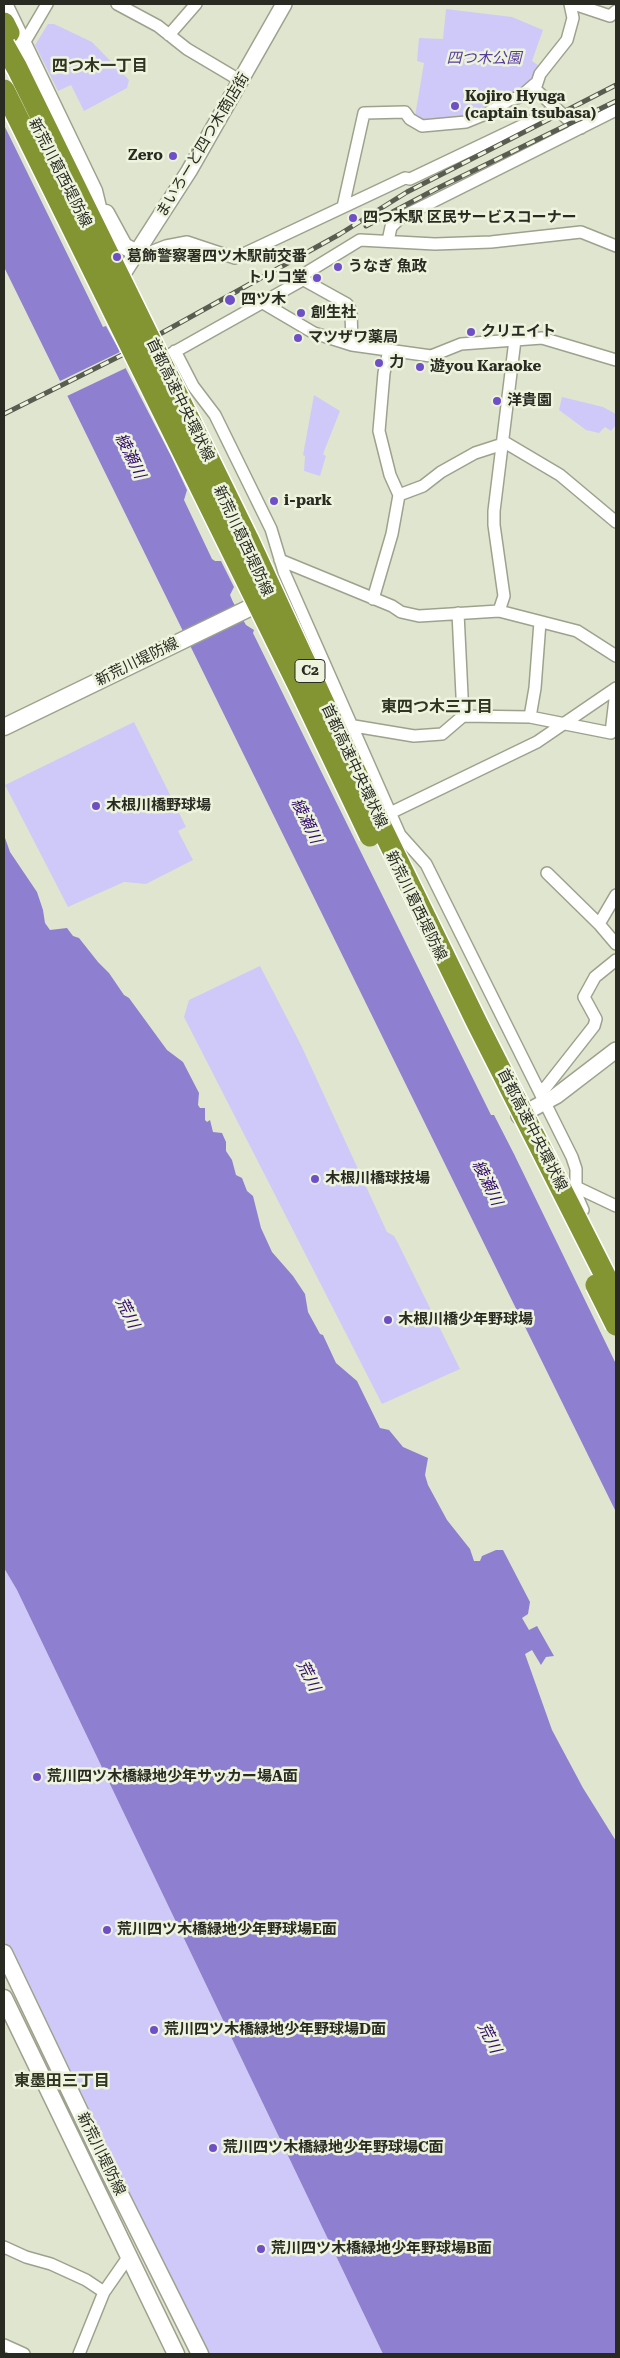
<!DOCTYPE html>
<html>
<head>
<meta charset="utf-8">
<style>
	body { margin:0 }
	#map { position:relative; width:620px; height:2358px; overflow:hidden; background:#e0e5cf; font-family:"Roboto Serif",serif }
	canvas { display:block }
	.frame { position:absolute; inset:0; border:5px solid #292b22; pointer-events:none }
</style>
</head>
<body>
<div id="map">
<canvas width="620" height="2358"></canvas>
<div class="frame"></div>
</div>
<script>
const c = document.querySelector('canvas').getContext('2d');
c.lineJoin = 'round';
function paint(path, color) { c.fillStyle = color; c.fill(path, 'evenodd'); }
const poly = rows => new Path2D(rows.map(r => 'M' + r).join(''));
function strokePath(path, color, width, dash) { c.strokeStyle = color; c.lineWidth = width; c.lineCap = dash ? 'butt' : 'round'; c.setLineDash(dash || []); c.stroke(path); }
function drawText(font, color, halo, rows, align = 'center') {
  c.font = font + ' "Roboto Serif","Noto Sans JP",serif'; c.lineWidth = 5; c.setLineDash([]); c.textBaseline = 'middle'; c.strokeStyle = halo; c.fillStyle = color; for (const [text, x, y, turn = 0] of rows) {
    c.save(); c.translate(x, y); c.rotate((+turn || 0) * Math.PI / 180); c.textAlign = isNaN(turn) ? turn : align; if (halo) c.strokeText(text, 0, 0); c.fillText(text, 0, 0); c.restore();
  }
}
paint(poly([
	[446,9,512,17,543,30,532,61,542,68,519,95,466,118,422,123,415,116,424,63,417,61,419,38,443,39],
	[48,24,54,24,92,42,129,80,127,88,84,111,71,85,58,91,35,45],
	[314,395,340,411,323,454,326,456,320,476,304,471,305,456,303,455],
	[562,397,603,407,616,414,616,425,611,431,605,427,599,433,586,430,559,410],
	[134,722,186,827,178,831,193,860,146,884,124,882,68,907,5,785],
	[260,966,301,1045,387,1232,394,1236,398,1243,460,1369,382,1404,184,1017,189,1000],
	[4,1568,17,1590,383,2354,204,2354,4,1943]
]), '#cfc9f9');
paint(poly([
	[4,125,103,327,106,326,119,350,125,367,171,456,187,490,184,500,212,559,215,561,221,561,234,587,230,595,233,602,246,625,254,630,253,633,348,826,491,1115,494,1115,514,1154,616,1364,616,1512,4,267],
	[4,835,10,852,37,892,43,910,45,923,50,930,67,928,73,936,79,938,98,962,109,973,124,995,129,998,167,1050,183,1062,199,1093,198,1105,200,1108,205,1108,205,1120,207,1122,210,1120,213,1132,222,1133,226,1142,226,1151,232,1160,236,1175,242,1178,247,1191,253,1196,261,1228,272,1252,293,1276,305,1294,308,1312,320,1334,323,1335,336,1363,357,1381,380,1428,389,1430,403,1447,428,1458,425,1475,428,1485,447,1520,470,1549,474,1561,480,1561,482,1556,496,1550,503,1550,530,1602,528,1614,522,1618,529,1630,537,1626,554,1656,546,1657,541,1665,532,1650,525,1654,552,1730,583,1788,616,1841,616,2354,383,2354,17,1590,4,1568]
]), '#8e7fd1');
paint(poly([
	[122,351,128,367,65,397,58,382]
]), '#e0e5cf');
const minor = poly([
	[117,4,158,26,187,49,241,81],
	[570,4,573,18,567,40,540,74,535,89,574,125,581,128],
	[574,4,610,16,616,11],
	[169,35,196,4],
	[24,43,47,4],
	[343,207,364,113,405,112,410,119,422,126,466,122,488,113,509,100,520,97,535,84],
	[388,241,391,227,400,218,616,110],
	[137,253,148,253,166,246,187,242,235,258,405,178,410,179,557,109],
	[302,279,347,304,351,311,352,345],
	[263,303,314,333,352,345,431,356,461,344,542,338,616,360],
	[175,351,193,386,215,415,271,529,284,572,400,835,426,864,572,1157,576,1169,576,1194,583,1210],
	[169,355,299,282,306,273,360,240,435,244,491,242,581,232,616,246],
	[399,495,423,486,441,472,475,453,506,443,560,475,616,522],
	[280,560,392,606,401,612,419,616,499,611,577,631,616,656],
	[373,599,392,534,399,495,390,475,379,431,384,373,389,350],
	[499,611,504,596,494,525,494,511,515,340],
	[458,613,463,716],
	[530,717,535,688,540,622],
	[354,726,414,736,442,734,463,716,530,717,611,733,616,691],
	[384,816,537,742,616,688],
	[547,873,599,924,616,944],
	[599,924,616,895],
	[540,1090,546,1087,594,1026,596,1019,584,997,595,977,616,960],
	[576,1187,616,1206],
	[4,2247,26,2257,51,2264,86,2280,104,2292],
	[4,2345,24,2354],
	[79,2354,104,2292,129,2256]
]);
const tertiary = poly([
	[117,283,189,171,284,4],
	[519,1116,556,1096,616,1050]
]);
const secondary = poly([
	[4,4,94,191,104,232],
	[106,213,124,246,137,253],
	[4,727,268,599],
	[4,1953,104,2162,200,2354],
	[4,1998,176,2354]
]);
const motorway = poly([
	[4,23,9,33]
]);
strokePath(minor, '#9da28d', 14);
strokePath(tertiary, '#9da28d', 18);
strokePath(secondary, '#9da28d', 19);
strokePath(motorway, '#fff', 24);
strokePath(minor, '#fff', 11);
strokePath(tertiary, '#fff', 15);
strokePath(secondary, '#fff', 16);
strokePath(motorway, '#839432', 21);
const rail = poly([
	[366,226,436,189,616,101],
	[4,414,122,355,340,234,407,192,616,85]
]);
strokePath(rail, '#595c50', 5);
strokePath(rail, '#edf3dc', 3, [9]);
const motorwayBridge = poly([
	[4,45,17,68,248,539,375,814,477,1023,616,1297],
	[4,90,299,687,370,836],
	[596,1285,616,1325]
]);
strokePath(motorwayBridge, '#fff', 24, []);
strokePath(motorwayBridge, '#839432', 21);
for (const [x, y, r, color] of [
	[455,106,5,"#6f4fc8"],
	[173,156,5,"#6f4fc8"],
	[353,218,5,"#6f4fc8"],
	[117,257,5,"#6f4fc8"],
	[338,267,5,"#6f4fc8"],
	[317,278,5,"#6f4fc8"],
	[230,300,6,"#6f4fc8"],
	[301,313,5,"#6f4fc8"],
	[471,332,5,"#6f4fc8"],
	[298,338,5,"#6f4fc8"],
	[379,363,5,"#6f4fc8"],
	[420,367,5,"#6f4fc8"],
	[497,401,5,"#6f4fc8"],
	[274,501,5,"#6f4fc8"],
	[96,806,5,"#6f4fc8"],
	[315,1179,5,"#6f4fc8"],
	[388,1320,5,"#6f4fc8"],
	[37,1777,5,"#6f4fc8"],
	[107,1930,5,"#6f4fc8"],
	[154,2030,5,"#6f4fc8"],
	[213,2148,5,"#6f4fc8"],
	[261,2249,5,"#6f4fc8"]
]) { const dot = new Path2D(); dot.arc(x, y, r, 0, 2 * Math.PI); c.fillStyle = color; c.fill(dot); strokePath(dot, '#edf3dc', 2); }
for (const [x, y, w] of [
	[310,671,30]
]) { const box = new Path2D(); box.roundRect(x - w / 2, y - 11.5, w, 23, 4); c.fillStyle = '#edf3dc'; c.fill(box); strokePath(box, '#292b22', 1); }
drawText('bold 14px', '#292b22', null, [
	["C2",310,671]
]);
drawText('italic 15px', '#573c9e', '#edf3dc', [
	["四つ木公園",484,59]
]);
drawText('bold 15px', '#292b22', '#edf3dc', [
	["Kojiro Hyuga",465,97],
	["(captain tsubasa)",465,114],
	["Zero",163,156,"right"],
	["四つ木駅 区民サービスコーナー",363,218],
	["葛飾警察署四ツ木駅前交番",127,257],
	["うなぎ 魚政",348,267],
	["トリコ堂",307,278,"right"],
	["四ツ木",241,300],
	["創生社",311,313],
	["クリエイト",481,332],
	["マツザワ薬局",308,338],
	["力",389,363],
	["遊you Karaoke",430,367],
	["洋貴園",507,401],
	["i-park",284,501],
	["木根川橋野球場",106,806],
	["木根川橋球技場",325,1179],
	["木根川橋少年野球場",398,1320],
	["荒川四ツ木橋緑地少年サッカー場A面",47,1777],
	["荒川四ツ木橋緑地少年野球場E面",117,1930],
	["荒川四ツ木橋緑地少年野球場D面",164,2030],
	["荒川四ツ木橋緑地少年野球場C面",223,2148],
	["荒川四ツ木橋緑地少年野球場B面",271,2249]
], 'left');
drawText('15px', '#292b22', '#edf3dc', [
	["まいろーど四つ木商店街",203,145,-59],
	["新荒川葛西堤防線",60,173,63],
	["首都高速中央環状線",180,400,64],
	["新荒川葛西堤防線",243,541,65],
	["新荒川堤防線",137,662,-26],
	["首都高速中央環状線",354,766,65],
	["新荒川葛西堤防線",416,906,64],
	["首都高速中央環状線",532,1130,63],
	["新荒川堤防線",101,2154,64]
]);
drawText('bold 16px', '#303422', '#edf3dc', [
	["四つ木一丁目",100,66],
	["東四つ木三丁目",437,707],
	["東墨田三丁目",62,2081]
]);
drawText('italic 16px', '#320a6e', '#edf3dc', [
	["綾瀬川",130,456,64],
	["綾瀬川",306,821,64],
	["綾瀬川",487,1183,64],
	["荒川",127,1313,63],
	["荒川",308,1676,63],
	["荒川",489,2038,63]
]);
</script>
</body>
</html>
